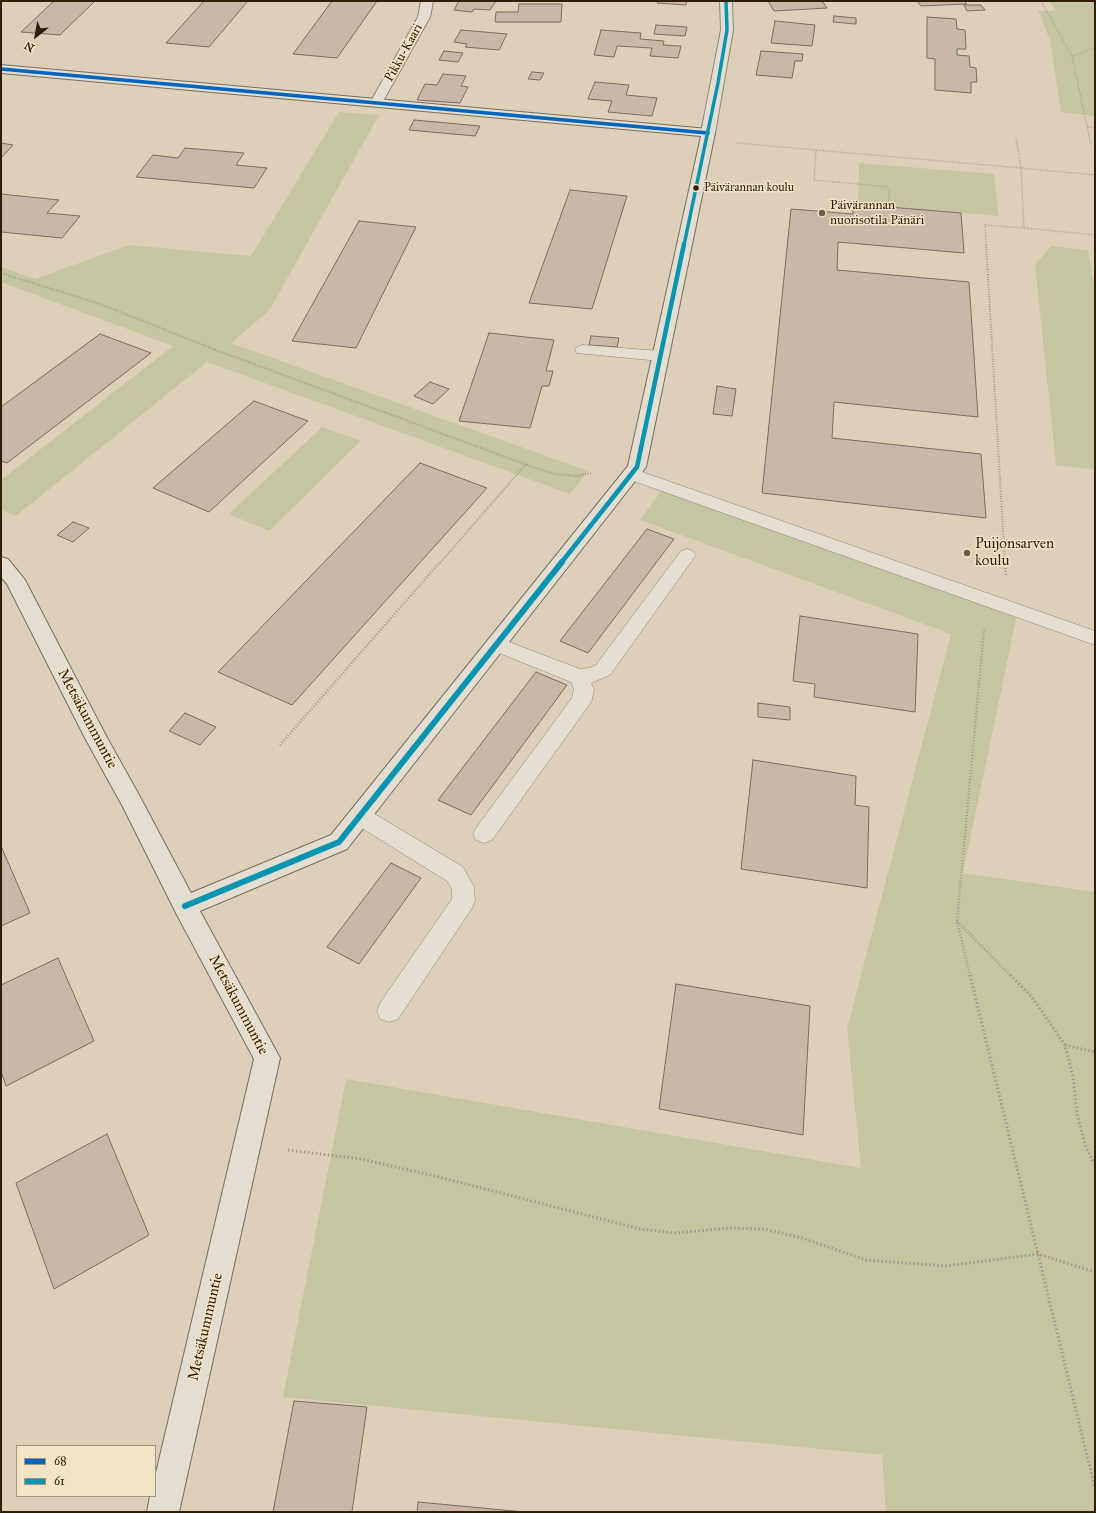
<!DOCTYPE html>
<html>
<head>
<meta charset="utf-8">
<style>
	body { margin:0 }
	#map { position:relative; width:1096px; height:1513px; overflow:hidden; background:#ded0b8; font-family:"IM FELL Great Primer",serif }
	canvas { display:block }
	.frame { position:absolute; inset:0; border:2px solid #311e05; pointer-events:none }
	.legend { position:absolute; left:16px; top:1445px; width:140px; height:52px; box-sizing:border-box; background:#f3e3c7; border:1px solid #a59479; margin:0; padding:5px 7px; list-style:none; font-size:12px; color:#311e05 }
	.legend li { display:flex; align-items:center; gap:8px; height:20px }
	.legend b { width:20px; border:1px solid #a59479 }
	.north { position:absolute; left:16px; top:16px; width:40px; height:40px; -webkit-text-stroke:3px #f3e3c7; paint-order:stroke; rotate:211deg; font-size:11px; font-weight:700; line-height:16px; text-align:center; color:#311e05 }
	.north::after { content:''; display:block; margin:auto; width:14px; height:18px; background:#311e05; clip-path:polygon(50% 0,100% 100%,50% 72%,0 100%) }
</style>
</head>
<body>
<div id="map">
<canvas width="1096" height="1513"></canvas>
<div class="frame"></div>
<ul class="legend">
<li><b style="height:5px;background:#0065bd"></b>68</li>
<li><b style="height:5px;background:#0794b0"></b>61</li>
</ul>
<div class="north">N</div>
</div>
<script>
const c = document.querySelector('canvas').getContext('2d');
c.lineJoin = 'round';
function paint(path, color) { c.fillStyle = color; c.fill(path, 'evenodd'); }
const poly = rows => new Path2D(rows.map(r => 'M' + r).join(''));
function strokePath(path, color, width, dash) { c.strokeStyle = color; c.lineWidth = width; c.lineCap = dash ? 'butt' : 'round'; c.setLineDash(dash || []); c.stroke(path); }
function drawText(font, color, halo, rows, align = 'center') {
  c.font = font + ' "IM FELL Great Primer",serif'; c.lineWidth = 3; c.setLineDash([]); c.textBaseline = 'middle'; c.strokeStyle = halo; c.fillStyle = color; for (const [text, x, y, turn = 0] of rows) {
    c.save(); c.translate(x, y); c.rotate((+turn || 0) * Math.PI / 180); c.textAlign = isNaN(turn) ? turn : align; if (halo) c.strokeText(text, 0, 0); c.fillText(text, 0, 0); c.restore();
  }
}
paint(poly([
	[1049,1,1095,1,1095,116,1061,112,1050,40,1038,11,1056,11],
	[339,112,379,115,269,311,231,343,588,471,570,494,207,362,16,516,1,510,1,480,173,346,1,282,1,267,35,279,129,245,251,256],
	[859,163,994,174,999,216,858,204],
	[1051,246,1088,250,1095,292,1095,470,1056,465,1035,265],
	[322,427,361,441,269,531,229,514],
	[662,490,1017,615,963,873,1095,892,1095,1512,886,1512,882,1455,283,1397,346,1079,861,1168,847,1028,951,634,640,520]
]), '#c5c6a1');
const building = poly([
	[54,1,95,1,60,35,21,32,54,1],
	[204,1,248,1,209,47,166,43,204,1],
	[332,1,377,1,337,58,293,54,332,1],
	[459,1,496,1,490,10,474,9,472,12,454,10,459,1],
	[658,1,687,1,686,5,657,3,658,1],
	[768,1,822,1,827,8,774,11,768,1],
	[917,1,964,1,967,4,921,6,917,1],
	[519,4,562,4,561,22,495,22,496,12,518,12,519,4],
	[964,5,981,5,985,10,967,11,964,5],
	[834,16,856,18,856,24,833,22,834,16],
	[927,17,956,19,957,29,965,30,966,49,957,49,957,55,969,56,970,67,976,68,977,82,971,82,971,93,935,90,935,59,927,58,927,17],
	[775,21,815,25,812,46,771,43,775,21],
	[656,25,687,27,685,36,654,34,656,25],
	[461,30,507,34,499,50,465,47,467,44,454,42,461,30],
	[601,30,641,33,640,39,664,41,663,45,681,46,678,58,650,56,652,48,617,46,614,57,594,55,601,30],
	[444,51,463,53,458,62,439,60,444,51],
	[761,51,803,54,802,61,795,61,792,78,756,75,761,51],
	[532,72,544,73,540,80,528,79,532,72],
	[443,74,466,76,461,86,468,87,460,103,417,100,425,84,437,85,443,74],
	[595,82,629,85,626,95,657,98,652,116,608,112,612,101,588,99,595,82],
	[414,120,480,126,475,136,409,130,414,120],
	[1,143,13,145,1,158,1,143],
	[185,148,244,153,236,165,267,168,254,188,136,177,153,155,178,158,185,148],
	[570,190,627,196,592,309,529,303,570,190],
	[1,194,59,200,47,213,80,216,62,238,1,232,1,194],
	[853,204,961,213,964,253,838,242,837,270,969,282,978,417,834,402,832,438,981,454,986,518,762,493,791,209,853,214,853,204],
	[359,221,416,227,356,348,292,341,359,221],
	[489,333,554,340,546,371,553,371,549,386,542,386,530,428,459,421,489,333],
	[100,334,151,353,7,463,1,461,1,407,100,334],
	[591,336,619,338,617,347,589,345,591,336],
	[430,382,449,389,433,404,414,396,430,382],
	[717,386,736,389,732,416,713,414,717,386],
	[254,401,308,421,209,512,153,488,254,401],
	[420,463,487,488,292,705,218,672,420,463],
	[73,522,89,528,73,542,57,535,73,522],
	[647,529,674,539,588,653,560,641,647,529],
	[800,616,918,634,915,712,814,697,815,684,793,681,800,616],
	[536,672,567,685,471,815,438,800,536,672],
	[758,703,790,707,790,720,758,717,758,703],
	[185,713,216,727,200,745,169,731,185,713],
	[753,760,856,776,855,805,869,807,867,888,741,869,753,760],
	[1,846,30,913,1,926,1,846],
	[391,863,421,878,359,964,327,947,391,863],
	[58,958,94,1041,6,1086,1,1071,1,985,58,958],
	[676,984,810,1006,803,1135,659,1109,676,984],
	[107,1134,149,1235,54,1289,16,1183,107,1134],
	[294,1401,367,1407,352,1512,273,1512,294,1401],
	[418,1502,524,1512,417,1512,418,1502]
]);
paint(building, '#cab7a8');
strokePath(building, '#776d5d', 1);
const lane = poly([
	[583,345,660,351,666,353,668,356,666,359,660,361,577,353,575,350,577,347,583,345],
	[631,468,1095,631,1095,645,625,478,622,474,625,470,631,468],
	[687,549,693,551,696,555,693,559,610,675,591,683,594,689,592,700,589,705,492,840,484,843,476,840,473,834,476,828,572,698,574,689,571,682,489,649,486,644,489,639,496,637,580,669,589,668,596,665,681,551,687,549],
	[360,807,368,810,463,867,474,887,475,901,472,908,398,1019,389,1022,380,1019,377,1011,380,1003,452,899,452,889,447,881,352,822,349,816,352,810,360,807]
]);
const street = poly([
	[421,1,433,1,430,17,382,103,381,106,371,106,370,103,418,17,421,1],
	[720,1,732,1,733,30,715,133,713,136,708,137,703,136,701,133,721,30,720,1]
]);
const secondary = poly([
	[1,65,708,129,713,130,715,133,646,467,643,471,347,849,200,911,280,1058,179,1512,147,1512,150,1496,155,1496,155,1477,254,1059,176,913,123,807,85,738,7,584,1,577,1,557,8,559,25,580,105,734,139,795,191,893,331,835,628,466,701,136,1,73,1,65]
]);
strokePath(lane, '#908675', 1);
strokePath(street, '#908675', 2);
strokePath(secondary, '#776d5d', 2);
strokePath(poly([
	[1041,1,1072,56,1091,145],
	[1072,56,1095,48],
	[1087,127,1095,127],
	[1016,138,1021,168,1095,175],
	[737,143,816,150,814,180,890,187,888,207],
	[816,150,1021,168,1024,228,985,225,986,245],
	[1024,228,1095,235]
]), '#a29a8e', 1.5, [0.5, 1]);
strokePath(poly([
	[986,244,1005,563],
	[1,273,100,304,221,352,538,469,556,474,576,476,592,473],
	[440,563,526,464]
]), '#a29a8e', 2, [1, 1.5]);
strokePath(poly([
	[1005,562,1006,576],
	[280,745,440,562],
	[957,921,1011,976],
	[970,976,957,921,984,630]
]), '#a29a8e', 2.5, [1, 2]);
strokePath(poly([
	[970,975,1095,1488],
	[1010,975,1031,996,1065,1045,1073,1077,1077,1114,1086,1147,1095,1165],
	[1065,1045,1095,1052],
	[288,1150,361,1159,439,1177,640,1229,676,1233,728,1228,764,1229,802,1238,866,1260,946,1266,1038,1254,1095,1272]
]), '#a29a8e', 3, [1.5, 2.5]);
paint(lane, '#e4ddd1');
paint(street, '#e4ddd1');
paint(secondary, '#e4ddd1');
strokePath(poly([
	[1,69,708,133]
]), '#0065bd', 3.5);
strokePath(poly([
	[684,245,718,83,727,30,726,1]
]), '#0794b0', 3.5);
strokePath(poly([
	[561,563,637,467,684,244]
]), '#0794b0', 4.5);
strokePath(poly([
	[185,906,339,842,562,562]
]), '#0794b0', 6);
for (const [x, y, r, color] of [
	[696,188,3.5,"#311e05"],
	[822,213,4,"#6e5c44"],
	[967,553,4,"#6e5c44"]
]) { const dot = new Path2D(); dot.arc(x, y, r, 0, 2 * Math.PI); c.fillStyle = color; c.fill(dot); strokePath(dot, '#f3e3c7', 1.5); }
drawText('12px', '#311e05', '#f3e3c7', [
	["Päivärannan koulu",704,188]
], 'left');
drawText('13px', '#311e05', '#f3e3c7', [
	["Pikku-Kaari",404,53,-61]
]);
drawText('13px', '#311e05', '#f3e3c7', [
	["Päivärannan",830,206],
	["nuorisotila Pänäri",830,221]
], 'left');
drawText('15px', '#311e05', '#f3e3c7', [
	["Puijonsarven",975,544],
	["koulu",975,561]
], 'left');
drawText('15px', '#311e05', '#f3e3c7', [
	["Metsäkummuntie",87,719,62],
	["Metsäkummuntie",238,1005,62],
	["Metsäkummuntie",206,1327,-77]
]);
</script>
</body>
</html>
